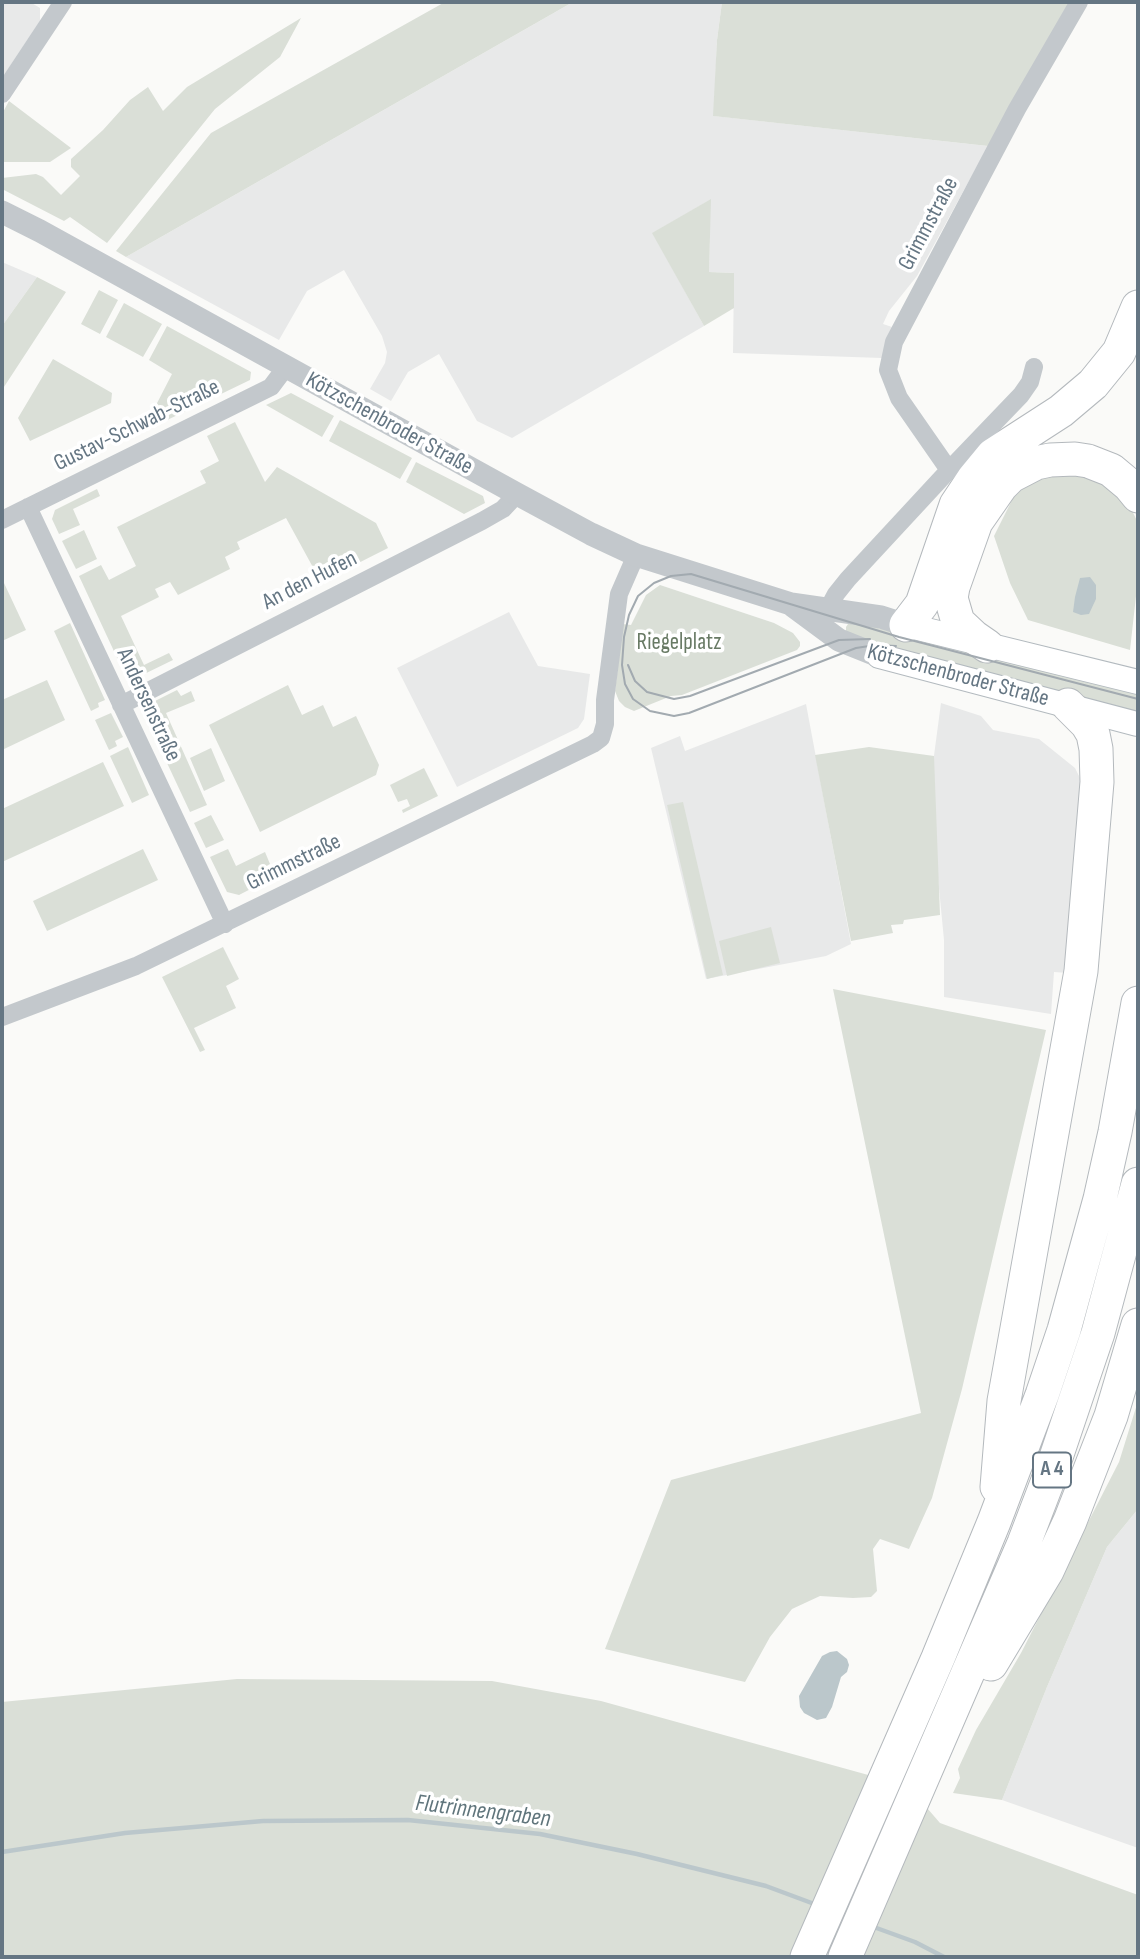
<!DOCTYPE html>
<html>
<head>
<meta charset="utf-8">
<style>
	body { margin:0 }
	#map { position:relative; width:1140px; height:1959px; overflow:hidden; background:#fafaf8; font-family:"Sofia Sans Condensed",sans-serif }
	canvas { display:block }
	.frame { position:absolute; inset:0; border:4px solid #657683; pointer-events:none }
</style>
</head>
<body>
<div id="map">
<canvas width="1140" height="1959"></canvas>
<div class="frame"></div>
</div>
<script>
const c = document.querySelector('canvas').getContext('2d');
c.lineJoin = 'round';
function paint(path, color) { c.fillStyle = color; c.fill(path, 'evenodd'); }
const poly = rows => new Path2D(rows.map(r => 'M' + r).join(''));
function strokePath(path, color, width, dash) { c.strokeStyle = color; c.lineWidth = width; c.lineCap = dash ? 'butt' : 'round'; c.setLineDash(dash || []); c.stroke(path); }
function drawText(font, color, halo, rows, align = 'center') {
  c.font = font + ' "Sofia Sans Condensed",sans-serif'; c.lineWidth = 7; c.setLineDash([]); c.textBaseline = 'middle'; c.strokeStyle = halo; c.fillStyle = color; for (const [text, x, y, turn = 0] of rows) {
    c.save(); c.translate(x, y); c.rotate((+turn || 0) * Math.PI / 180); c.textAlign = isNaN(turn) ? turn : align; if (halo) c.strokeText(text, 0, 0); c.fillText(text, 0, 0); c.restore();
  }
}
paint(poly([
	[2,2,30,2,40,8,40,21,2,78],
	[573,2,722,2,717,40,714,116,988,146,917,276,889,311,883,324,892,327,882,358,733,353,734,273,709,272,710,200,653,233,704,326,512,438,477,421,439,354,408,372,391,401,370,389,385,363,387,352,382,336,344,270,307,291,279,340,126,257],
	[2,262,37,277,2,326],
	[509,612,538,666,590,674,584,719,578,728,457,787,397,668],
	[941,703,981,716,993,730,1039,739,1075,768,1081,780,1068,973,1054,972,1051,1014,944,997,944,940,936,857,933,763],
	[806,704,851,944,826,956,706,979,651,748,680,736,685,751],
	[1138,1509,1138,1848,1002,1800,1047,1687,1107,1547]
]), '#e8e9e9');
paint(poly([
	[445,2,573,2,126,257,116,251,211,133],
	[722,2,1073,2,988,146,713,116,717,40],
	[301,18,280,57,215,109,107,243,70,217,64,221,2,189,2,178,36,174,43,177,61,195,80,176,71,167,71,159,103,130,130,100,148,87,163,111,187,87],
	[9,101,71,148,50,162,2,162,2,114],
	[711,199,709,272,734,273,734,308,704,326,652,233],
	[37,277,66,292,2,390,2,326],
	[99,290,118,300,100,334,81,324],
	[124,303,162,324,143,357,106,337],
	[167,326,251,372,250,380,161,423,154,409,172,374,149,360],
	[53,359,112,393,111,403,30,441,18,418],
	[291,393,334,416,322,437,266,405],
	[340,420,412,458,400,479,329,441],
	[235,422,265,482,277,467,376,523,388,548,321,582,286,518,237,542,240,549,225,557,230,569,178,595,170,582,155,589,159,597,121,616,144,665,169,653,173,660,134,679,126,677,79,576,101,565,109,580,136,566,117,527,206,483,200,471,219,461,207,436],
	[416,462,483,496,485,503,464,514,406,482],
	[1086,472,1126,498,1138,523,1138,578,1130,650,1028,620,1010,583,994,536,1022,480],
	[97,489,100,496,73,509,80,525,59,534,52,519,55,510],
	[84,530,97,559,76,569,62,541],
	[4,583,26,630,2,641,2,585],
	[660,585,774,623,793,633,800,642,800,646,797,650,682,695,671,696,634,711,625,707,619,701,615,691,623,624,631,625,646,595],
	[850,621,1138,692,1137,712,903,653,846,633,846,627],
	[70,623,105,700,98,703,99,707,91,711,54,631],
	[47,680,65,720,2,750,2,700],
	[288,685,302,715,323,705,333,727,356,716,379,765,376,775,260,832,209,725],
	[177,690,181,696,191,691,195,701,166,713,207,805,190,812,145,716,147,705],
	[111,713,123,737,115,741,117,746,109,750,95,720],
	[128,747,149,795,132,803,110,756],
	[869,747,934,756,940,915,904,920,903,924,891,925,893,933,851,941,815,755],
	[211,748,225,781,204,791,190,758],
	[103,762,124,806,2,862,2,809],
	[424,768,438,796,403,813,402,810,410,806,407,799,398,802,390,785],
	[683,802,723,975,707,979,667,805],
	[211,815,224,840,206,848,194,823],
	[143,849,158,880,47,931,33,901],
	[228,849,236,866,265,852,270,864,263,868,268,880,239,895,227,892,210,857],
	[771,927,780,963,727,976,719,941],
	[223,947,239,979,226,986,236,1008,194,1028,205,1050,200,1052,162,977],
	[833,989,1046,1030,962,1389,932,1498,909,1549,880,1539,873,1549,877,1591,871,1597,853,1598,820,1596,792,1609,770,1637,745,1682,605,1649,671,1480,921,1413],
	[1138,1401,1138,1509,1107,1547,1047,1687,1002,1800,953,1793,960,1778,958,1769,976,1730,1021,1653,1119,1462],
	[237,1679,492,1681,601,1701,908,1786,940,1823,1138,1895,1138,1957,2,1957,2,1702]
]), '#dadfd7');
paint(poly([
	[1090,577,1096,585,1096,599,1089,614,1081,615,1073,612,1075,597,1080,578],
	[837,1651,847,1659,849,1665,847,1672,841,1677,832,1707,826,1718,817,1720,804,1713,800,1707,799,1696,822,1656,830,1652]
]), '#bbc7cb');
strokePath(poly([
	[2,1852,125,1833,263,1821,408,1820,540,1834,637,1854,766,1886,817,1905],
	[871,1926,915,1942,944,1957]
]), '#bbc7cb', 4.5);
const secondary = poly([
	[906,625,1138,682],
	[879,656,1137,724]
]);
const motorway = poly([
	[906,625,922,604,956,505,974,478,993,455,1061,411,1093,384,1119,352,1138,307],
	[987,646,974,637,958,622,951,598,953,587,976,522,1001,486,1011,476,1036,463,1050,460,1075,459,1088,461,1111,470,1129,485,1138,496],
	[997,1487,1004,1401,1081,971,1097,782,1096,749,1093,734,1087,724,1068,705],
	[991,1664,1047,1571,1070,1521,1111,1416,1138,1325],
	[807,1957,938,1658,994,1522,1042,1395,1064,1330,1100,1199,1115,1132,1138,1003],
	[845,1957,1024,1543,1050,1475,1098,1333,1138,1184]
]);
strokePath(secondary, '#b3babf', 26);
strokePath(motorway, '#b4b9bd', 35);
strokePath(poly([
	[2,94,63,2],
	[949,470,899,398,888,370,894,342,1017,109,1079,2],
	[28,507,225,924],
	[2,520,271,387,286,367],
	[828,609,836,594,848,579,949,470,1021,395,1030,382,1034,367],
	[121,705,482,521,503,509,517,494],
	[2,1017,136,966,593,744,601,738,605,724,605,700,619,594,636,555]
]), '#c3c8cc', 18);
strokePath(poly([
	[2,212,40,231,517,494,591,534,636,555,791,604,881,617,906,625],
	[793,606,839,640,879,656]
]), '#c3c8cc', 23);
strokePath(secondary, '#fff', 24);
strokePath(motorway, '#fff', 33);
strokePath(poly([
	[896,646,876,645,856,648,689,713,674,716,650,711,633,699,625,684,622,665,624,637,629,615,638,596,654,583,671,576,691,574,899,637,1138,699],
	[628,665,635,681,647,692,674,699,690,696,839,640,870,639]
]), '#a2aab0', 2);
for (const [x, y, w] of [
	[1052,1470,38]
]) { const box = new Path2D(); box.roundRect(x - w / 2, y - 17.5, w, 35, 5); c.fillStyle = '#fff'; c.fill(box); strokePath(box, '#657683', 2); }
drawText('bold 21px', '#657683', null, [
	["A 4",1052,1470]
]);
drawText('23px', '#657683', '#fff', [
	["Grimmstraße",929,224,-62],
	["Kötzschenbroder Straße",389,424,29],
	["Gustav-Schwab-Straße",137,426,-26],
	["An den Hufen",310,581,-27],
	["Kötzschenbroder Straße",958,676,15],
	["Andersenstraße",148,705,65],
	["Grimmstraße",294,863,-26]
]);
drawText('23px', '#687a64', '#fff', [
	["Riegelplatz",679,643]
]);
drawText('italic 24px', '#60757c', '#fff', [
	["Flutrinnengraben",483,1812,7]
]);
</script>
</body>
</html>
